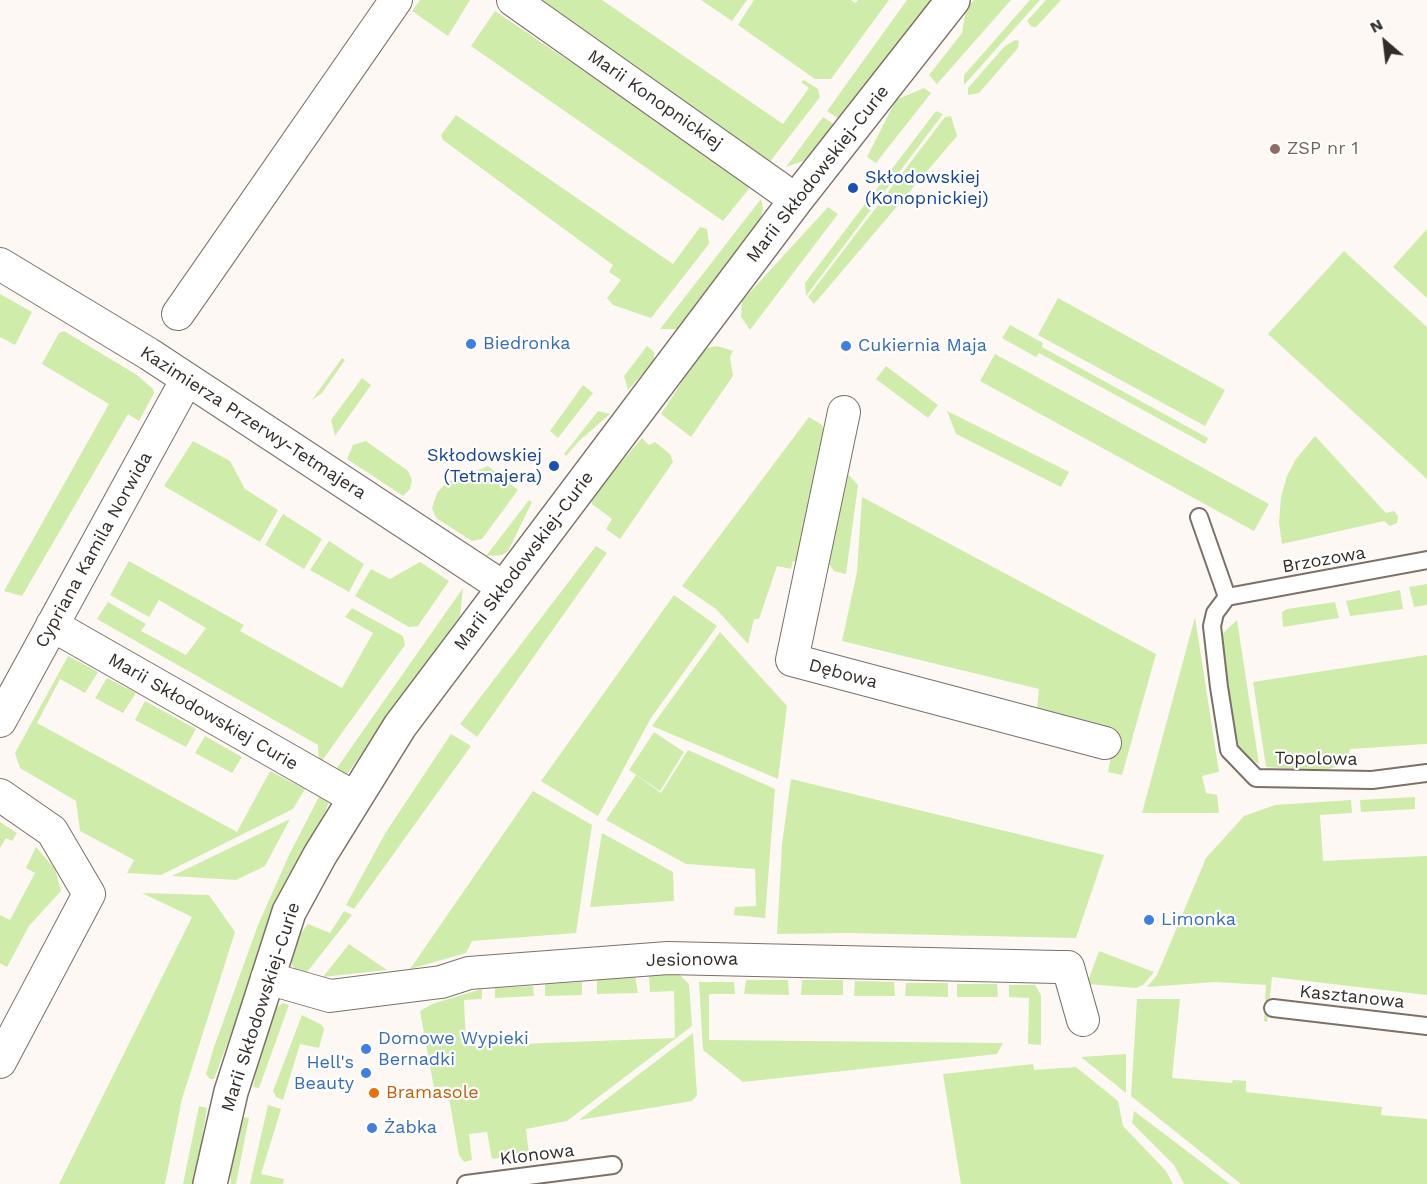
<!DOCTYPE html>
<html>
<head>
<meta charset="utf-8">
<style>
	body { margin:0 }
	#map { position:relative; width:1427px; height:1184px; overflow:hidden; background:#fdf8f4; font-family:"Work Sans",sans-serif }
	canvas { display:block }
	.north { position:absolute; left:1355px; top:12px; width:60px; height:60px; -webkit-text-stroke:4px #fff; paint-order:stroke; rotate:332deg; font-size:16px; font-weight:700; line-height:24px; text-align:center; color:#312c28 }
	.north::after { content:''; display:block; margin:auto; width:21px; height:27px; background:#312c28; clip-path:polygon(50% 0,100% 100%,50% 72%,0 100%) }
</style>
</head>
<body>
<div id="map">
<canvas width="1427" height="1184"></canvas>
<div class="north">N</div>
</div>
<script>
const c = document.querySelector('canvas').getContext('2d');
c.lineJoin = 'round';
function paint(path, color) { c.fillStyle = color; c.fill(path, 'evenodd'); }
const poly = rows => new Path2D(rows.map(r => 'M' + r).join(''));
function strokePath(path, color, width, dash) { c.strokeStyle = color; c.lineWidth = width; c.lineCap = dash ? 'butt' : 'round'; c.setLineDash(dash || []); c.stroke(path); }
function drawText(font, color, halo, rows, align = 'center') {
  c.font = font + ' "Work Sans",sans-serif'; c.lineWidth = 4.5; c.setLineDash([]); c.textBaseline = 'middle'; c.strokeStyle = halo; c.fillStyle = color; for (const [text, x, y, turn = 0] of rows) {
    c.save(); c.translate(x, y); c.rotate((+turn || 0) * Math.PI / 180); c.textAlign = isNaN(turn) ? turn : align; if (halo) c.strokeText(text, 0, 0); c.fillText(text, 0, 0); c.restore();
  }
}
paint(poly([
	[420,0,470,0,448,36,412,11],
	[529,0,602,0,783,124,809,88,801,82,804,80,818,89,820,97,769,163],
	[701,0,747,0,732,21],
	[754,0,851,0,855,3,858,0,889,0,831,79,815,79,738,25],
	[907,0,932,0,839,119,827,111],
	[974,0,1011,0,937,84,929,75,962,33,966,9],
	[1030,0,1040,0,964,85,964,75],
	[1046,0,1061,0,1036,27,1032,27,1027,21],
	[495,11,752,185,723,221,471,46],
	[1015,40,1019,41,1018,48,979,93,968,95,968,88,1005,46],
	[924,88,931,93,876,163,867,157,896,100],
	[936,111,943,114,806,296,805,283],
	[456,115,673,264,700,227,707,229,709,244,651,318,613,305,607,298,621,280,609,272,613,265,443,140,441,135],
	[951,116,957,136,814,304,808,297,945,117],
	[823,117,835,125,806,160,786,167],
	[761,199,763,208,759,226,685,323,678,329,660,329],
	[828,207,838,214,750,330,741,317,742,301],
	[1427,229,1427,298,1393,267],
	[1344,251,1427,327,1427,479,1268,334],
	[0,294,32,312,15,345,0,337],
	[1058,298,1225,390,1205,426,1038,335],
	[1010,325,1043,343,1042,347,1208,438,1205,444,1039,353,1036,357,1002,338],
	[64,331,137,375,153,389,154,393,139,421,128,414,22,596,4,591,109,404,42,364,59,333],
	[647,346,654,352,654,361,628,390,624,376],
	[717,346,733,351,730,357,733,376,691,437,661,414,701,353,707,348],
	[995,354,1269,504,1254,531,980,381],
	[342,358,345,360,322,393,312,400],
	[886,366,938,405,928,418,876,379],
	[362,378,371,385,335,436,331,420],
	[583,385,593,393,558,438,550,431],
	[598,411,610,414,579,441,566,456,564,454],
	[947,411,1069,472,1061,487,956,434],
	[809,417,822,425,825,435,798,562,793,561,791,569,777,566,759,619,754,619,748,644,716,609,682,586],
	[1315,436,1386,513,1394,511,1398,516,1397,523,1390,526,1384,521,1282,544,1279,523,1281,497,1287,476,1296,459],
	[642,438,649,445,655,442,670,454,673,462,620,539,606,529,612,519,592,504,591,498],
	[193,441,230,461,245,489,278,510,260,542,164,486],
	[366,441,408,471,412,480,410,489,403,496,347,459,353,445],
	[488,466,518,490,482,539,472,541,436,518,432,508,437,493,446,483],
	[847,473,858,485,846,574,834,571,829,564],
	[862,497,1156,654,1122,775,1108,772,1116,732,1037,709,1039,689,842,641,857,572],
	[529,500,532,502,508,551,502,555,486,556],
	[283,514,322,539,304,569,265,545],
	[329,541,364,564,349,592,310,570],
	[596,546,607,553,477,737,460,724],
	[129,561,244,625,240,631,342,688,373,633,345,617,352,608,403,636,405,645,319,765,318,745,97,619,108,602,146,624,141,631,186,655,206,628,159,600,149,617,110,595],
	[420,562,449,581,418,626,409,627,355,596,371,569,390,579],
	[1427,584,1427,605,1414,607,1409,587],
	[463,588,460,616,348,773,343,777,332,775],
	[1400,590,1403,609,1350,616,1346,601],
	[674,595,717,626,651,718,598,816,541,781],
	[1335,602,1339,618,1283,627,1282,612,1287,609],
	[1195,617,1219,772,1202,776,1206,793,1217,795,1219,813,1142,813],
	[1237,620,1259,764,1245,756,1234,743,1218,638],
	[720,632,787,706,778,779,652,726],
	[1427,655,1427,744,1350,749,1346,763,1324,771,1266,767,1253,682],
	[68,656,98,672,85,693,60,679,37,723,237,832,270,771,305,789,293,809,161,875,127,873,134,860,80,831,76,801,20,768,15,753],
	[107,678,136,693,123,713,95,698],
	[145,701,196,729,186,747,135,720],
	[654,732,684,752,660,791,629,770],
	[451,734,471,746,354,909,346,905,386,832],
	[205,736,242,757,232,773,195,753],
	[688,750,775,789,765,918,734,915,735,907,756,906,755,869,686,864,606,820,636,775,661,793],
	[791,779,1104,855,1076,938,848,933,777,934,782,844],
	[322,791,329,801,326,810,277,910,214,1079,210,1079,206,1074,214,1047,258,925,289,855],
	[533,791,592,825,576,933,472,941,466,953,410,969],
	[1415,797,1415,809,1361,812,1360,800],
	[1351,800,1352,813,1320,815,1323,861,1427,856,1427,995,1272,977,1267,1022,1264,1021,1266,985,1215,982,1147,987,1157,975,1206,858,1244,816,1275,805],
	[290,819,265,866,236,880,172,876],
	[0,822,17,833,12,841,6,838,0,848],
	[602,833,673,872,674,901,590,907],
	[36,847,55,869,61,891,29,926,7,967,0,963,0,915,10,920,35,873,26,868],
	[142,893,209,895,235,932,182,1099,165,1184,59,1184,192,917],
	[344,911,352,915,304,976,298,973,292,965,292,953,299,936,308,924,330,933],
	[349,944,387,970,323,977],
	[1099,951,1154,972,1143,985,1136,988,1087,984],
	[668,973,680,975,689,984,692,1026,567,1121,526,1129,529,1154,492,1159,487,1132,469,1134,472,1160,464,1162,459,1155,447,1086,434,1088,420,1011,432,1004,482,989,482,999,464,1000,466,1046,675,1038,674,991,650,992,649,976],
	[635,976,638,993,597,994,597,980],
	[746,980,788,980,789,995,744,994],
	[802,980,843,980,843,995,801,995],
	[855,981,894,982,895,996,854,996],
	[582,982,582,995,545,996,545,984],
	[699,982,734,982,735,994,709,994,709,1040,1003,1043,997,1054,743,1082,703,1050],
	[906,983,948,983,948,997,905,996],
	[957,984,997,984,998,997,957,997],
	[1009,985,1035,985,1041,995,1041,1045,1028,1044,1029,998,1009,997],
	[533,986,534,996,495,998,495,988],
	[1137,999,1180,999,1172,1078,1232,1083,1233,1080,1246,1081,1246,1092,1382,1107,1381,1115,1427,1119,1427,1184,1241,1184,1131,1096],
	[283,1003,289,1005,259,1088,253,1087,266,1026,276,1008],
	[302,1015,322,1025,324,1029,319,1048,300,1044,283,1100,276,1097,273,1091],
	[693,1033,697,1095,692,1101,579,1120],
	[1126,1054,1126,1093,1081,1057],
	[1033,1064,1034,1070,1076,1067,1118,1101,1123,1126,1166,1171,1173,1184,961,1184,943,1074],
	[268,1105,281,1109,261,1174,284,1179,283,1184,250,1184],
	[199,1106,207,1108,195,1184,183,1184],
	[1134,1111,1179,1145,1230,1184,1184,1184,1174,1165,1132,1123],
	[244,1117,249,1118,236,1184,231,1184,230,1166]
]), '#d0ecab');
const service = poly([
	[1199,517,1227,597],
	[1227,597,1215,613,1212,626,1219,687,1229,750,1256,778,1372,780,1427,773],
	[1227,597,1427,560],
	[1273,1008,1427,1026],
	[466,1184,613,1165]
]);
const minor = poly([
	[513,0,796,200],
	[0,264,149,354,503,587],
	[178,314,396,0],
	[844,412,792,660,1105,743],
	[52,625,355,798],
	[0,721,187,379],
	[0,795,52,831,89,894,0,1062],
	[267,978,330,996,441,982,469,973,668,958,1058,967,1068,967,1083,1020]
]);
const tertiary = poly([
	[210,1184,231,1092,289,912,320,855,400,726,796,200,953,0]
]);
strokePath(service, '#7c7067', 20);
strokePath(minor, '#7c7067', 34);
strokePath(tertiary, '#7c7067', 36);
strokePath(service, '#fff', 16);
strokePath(minor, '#fff', 32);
strokePath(tertiary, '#fff', 33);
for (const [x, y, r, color] of [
	[1275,149,6,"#8d6e63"],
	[853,188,6,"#1a4fb4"],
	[471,344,6,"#3f7fe0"],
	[846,346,6,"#3f7fe0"],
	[554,466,6,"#1a4fb4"],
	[1149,920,6,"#3f7fe0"],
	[366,1049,6,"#3f7fe0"],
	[366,1073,6,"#3f7fe0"],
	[374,1093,6,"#e8710a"],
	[372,1128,6,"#3f7fe0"]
]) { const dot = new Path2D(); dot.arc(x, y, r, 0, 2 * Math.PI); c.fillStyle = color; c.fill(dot); strokePath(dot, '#fff', 2); }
drawText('18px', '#312c28', '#fff', [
	["Marii Konopnickiej",655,100,35],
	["Marii Skłodowskiej-Curie",818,174,-52],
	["Kazimierza Przerwy-Tetmajera",253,423,33],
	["Cypriana Kamila Norwida",94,550,-61],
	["Brzozowa",1324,560,-10],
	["Marii Skłodowskiej-Curie",524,561,-53],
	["Dębowa",843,674,15],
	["Marii Skłodowskiej Curie",203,712,30],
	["Topolowa",1316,759,1],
	["Jesionowa",692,960,-1],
	["Kasztanowa",1352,997,6],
	["Marii Skłodowskiej-Curie",261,1007,-72],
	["Klonowa",537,1155,-7]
]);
drawText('18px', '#785e54', '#fff', [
	["ZSP nr 1",1287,149]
], 'left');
drawText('18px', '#164399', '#fff', [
	["Skłodowskiej",865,178],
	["(Konopnickiej)",865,199],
	["Skłodowskiej",542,456,"right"],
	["(Tetmajera)",542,477,"right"]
], 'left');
drawText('18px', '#366cbe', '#fff', [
	["Biedronka",483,344],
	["Cukiernia Maja",858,346],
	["Limonka",1161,920],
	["Domowe Wypieki",378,1039],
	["Bernadki",378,1060],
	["Hell's",354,1063,"right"],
	["Beauty",354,1084,"right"],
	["Żabka",384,1128]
], 'left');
drawText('18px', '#c56008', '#fff', [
	["Bramasole",386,1093]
], 'left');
</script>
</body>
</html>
